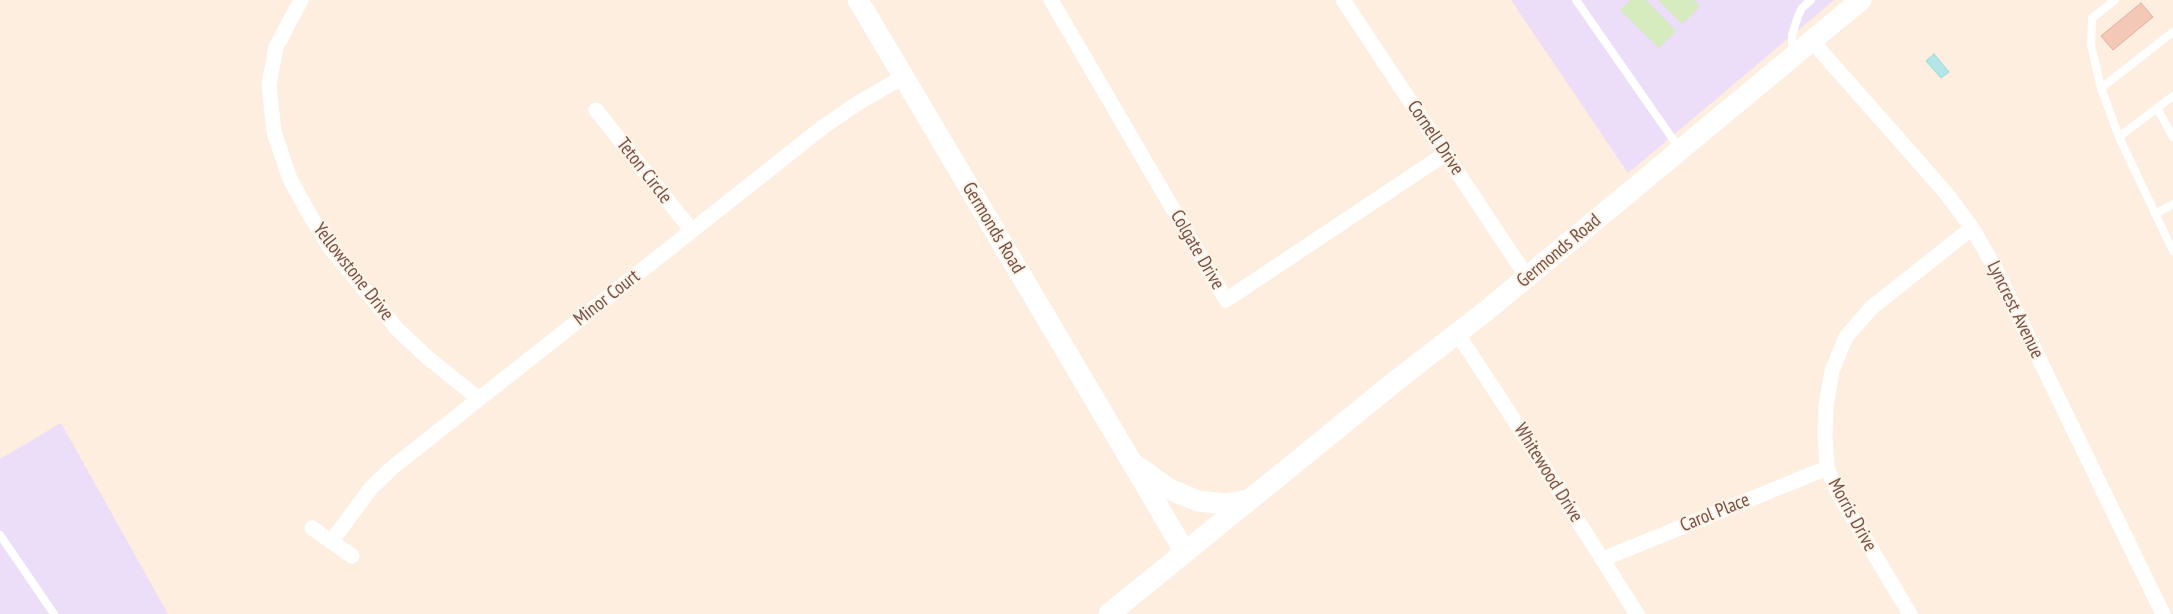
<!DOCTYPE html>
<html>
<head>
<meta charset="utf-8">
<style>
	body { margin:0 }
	canvas { display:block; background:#fdeee0 }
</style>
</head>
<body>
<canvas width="2173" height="614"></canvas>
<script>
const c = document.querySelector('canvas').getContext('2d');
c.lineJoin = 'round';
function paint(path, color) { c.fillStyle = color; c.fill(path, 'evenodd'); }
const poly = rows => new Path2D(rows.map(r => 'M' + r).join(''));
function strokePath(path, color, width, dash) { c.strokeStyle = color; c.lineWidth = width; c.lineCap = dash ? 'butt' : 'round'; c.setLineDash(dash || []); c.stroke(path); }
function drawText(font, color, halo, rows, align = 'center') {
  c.font = font + ' "PT Sans Narrow",sans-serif'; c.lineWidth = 4; c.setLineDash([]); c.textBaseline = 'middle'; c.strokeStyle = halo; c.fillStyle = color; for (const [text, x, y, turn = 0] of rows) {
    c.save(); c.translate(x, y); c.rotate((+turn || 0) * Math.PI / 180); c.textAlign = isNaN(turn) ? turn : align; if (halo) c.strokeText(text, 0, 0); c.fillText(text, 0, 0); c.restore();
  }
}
paint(poly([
	[1511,0,1834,0,1628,173],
	[61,423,168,614,0,614,0,459]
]), '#ecddf9');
paint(poly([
	[1630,0,1646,0,1676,31,1659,48,1620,10],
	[1658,0,1694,0,1700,7,1682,24]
]), '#d6ebbe');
const water = poly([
	[1934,54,1949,72,1941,78,1926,61,1934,54]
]);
paint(water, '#b4e5e7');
strokePath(water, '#9ad7d9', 1);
const building = poly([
	[2141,3,2153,17,2113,50,2101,36,2141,3]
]);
paint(building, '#f3c8b7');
strokePath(building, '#e7ac96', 1);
strokePath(poly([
	[1576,0,1679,148],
	[2115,0,2092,18,2091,45,2101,88,2119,137,2173,251],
	[1792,52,1792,35,1798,16,1802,8,1811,0],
	[2101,88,2173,32],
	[2157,108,2173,137],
	[2119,137,2173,96],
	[2155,214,2173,204],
	[0,535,54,614]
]), '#fff', 8);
strokePath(poly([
	[301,0,276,47,269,85,274,132,290,179,311,217,331,249,398,330,428,358,479,399],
	[1051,0,1226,300,1445,154],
	[1343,0,1527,277],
	[1812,41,1946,193,1972,228,1995,268,2163,614],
	[596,110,692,231],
	[1457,333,1505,406,1637,614],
	[312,528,352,556],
	[331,542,371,488,393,467,823,127,858,103,903,77],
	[1603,559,1827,468],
	[1910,614,1839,495,1827,468,1825,436,1826,406,1832,371,1846,337,1871,308,1972,228]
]), '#fff', 15);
strokePath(poly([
	[858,0,1185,552],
	[1137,466,1169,489,1198,501,1226,504,1249,500],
	[1109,614,1397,380,1486,311,1861,0]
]), '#fff', 21);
drawText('19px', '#755247', '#fff3e7', [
	["Cornell Drive",1435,138,56],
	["Teton Circle",644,171,52],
	["Germonds Road",993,228,59],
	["Colgate Drive",1197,250,60],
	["Germonds Road",1559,251,-40],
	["Yellowstone Drive",353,272,52],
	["Minor Court",607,298,-38],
	["Lyncrest Avenue",2015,310,64],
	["Whitewood Drive",1548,473,58],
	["Carol Place",1715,513,-22],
	["Morris Drive",1852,515,61]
]);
</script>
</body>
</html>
